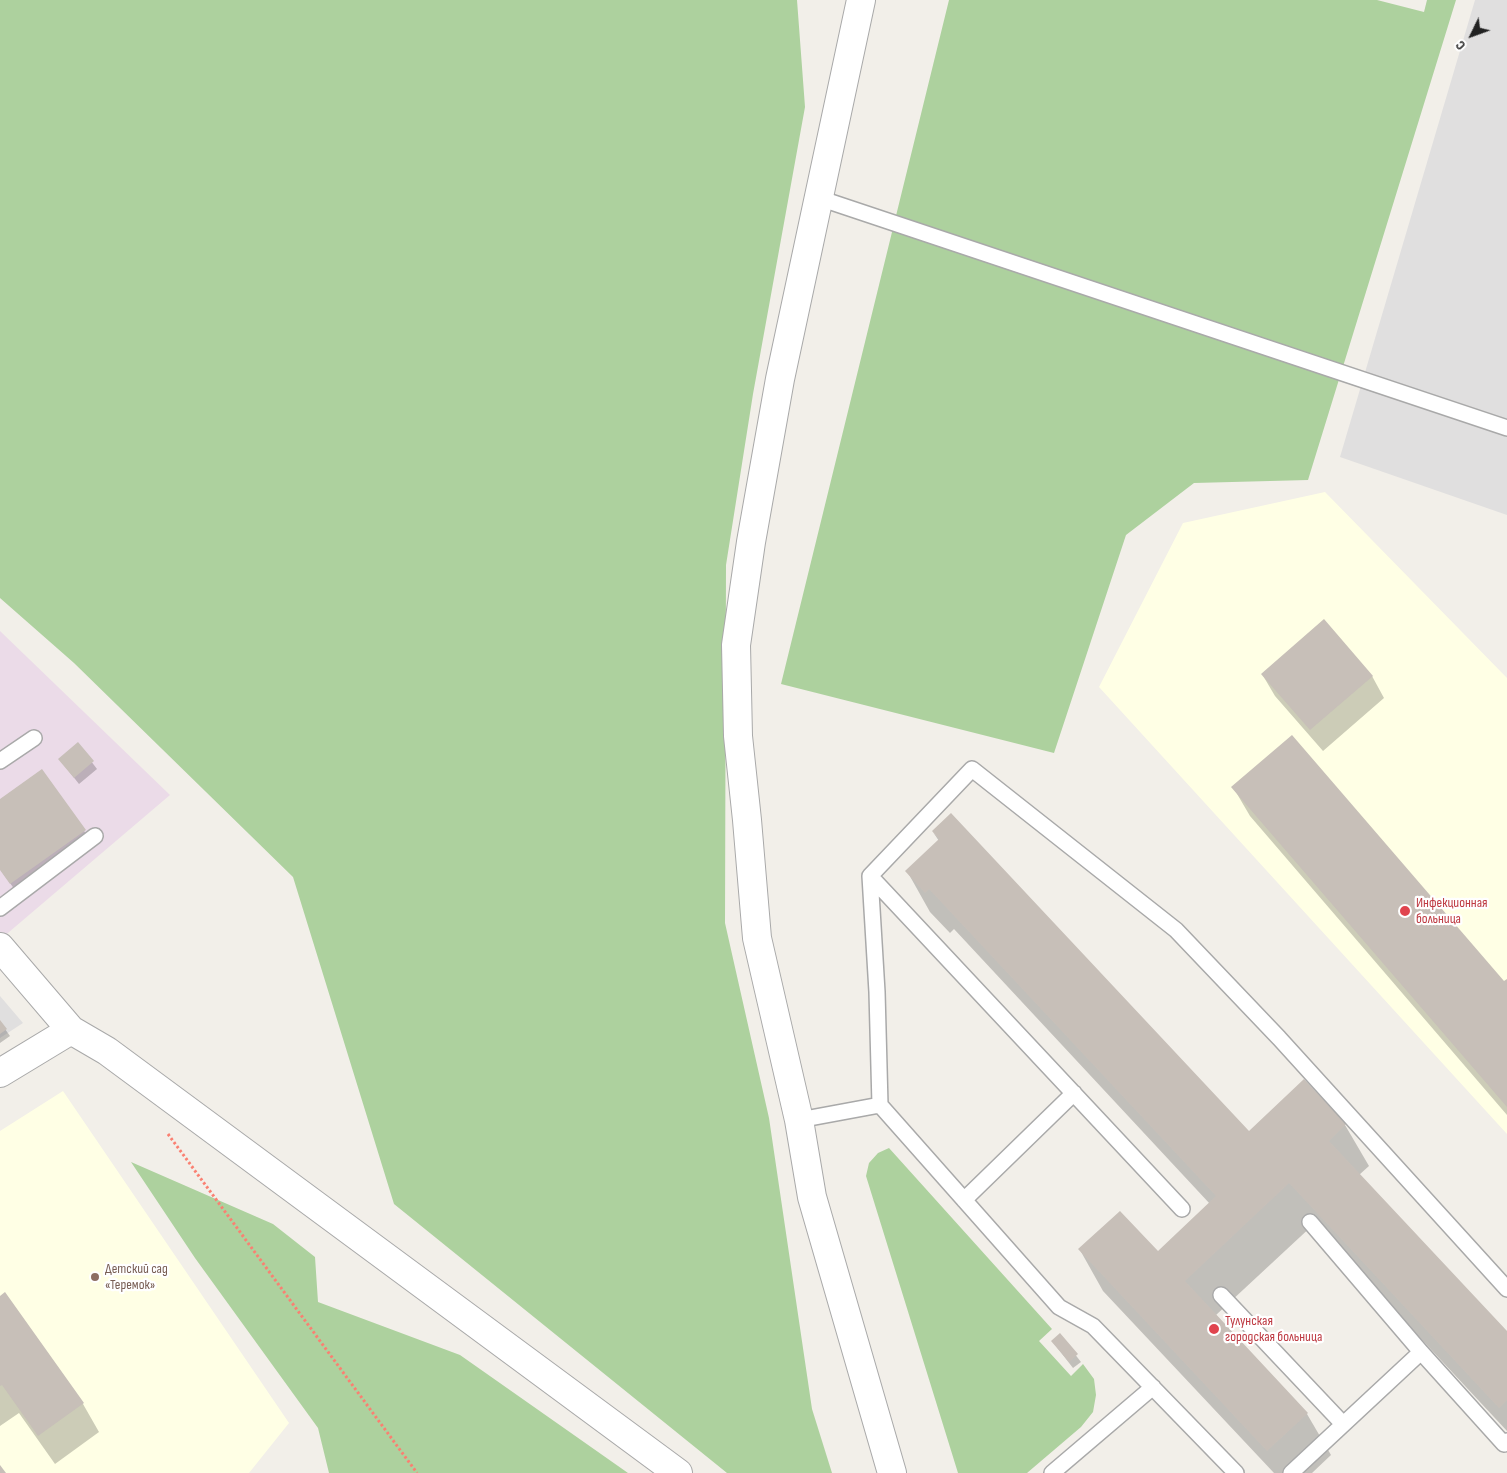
<!DOCTYPE html>
<html>
<head>
<meta charset="utf-8">
<style>
	body { margin:0 }
	#map { position:relative; width:1507px; height:1473px; overflow:hidden; background:#f2efe9; font-family:"Sofia Sans Condensed",sans-serif }
	canvas { display:block }
	.north { position:absolute; left:1447px; top:10px; width:50px; height:50px; -webkit-text-stroke:4px #fff; paint-order:stroke; rotate:228deg; font-size:14px; font-weight:700; line-height:20px; text-align:center; color:#222 }
	.north::after { content:''; display:block; margin:auto; width:18px; height:22px; background:#222; clip-path:polygon(50% 0,100% 100%,50% 72%,0 100%) }
</style>
</head>
<body>
<div id="map">
<canvas width="1507" height="1473"></canvas>
<div class="north">С</div>
</div>
<script>
const c = document.querySelector('canvas').getContext('2d');
c.lineJoin = 'round';
function paint(path, color) { c.fillStyle = color; c.fill(path, 'evenodd'); }
const poly = rows => new Path2D(rows.map(r => 'M' + r).join(''));
function strokePath(path, color, width, dash) { c.strokeStyle = color; c.lineWidth = width; c.lineCap = dash ? 'butt' : 'round'; c.setLineDash(dash || []); c.stroke(path); }
function drawText(font, color, halo, rows, align = 'center') {
  c.font = font + ' "Sofia Sans Condensed",sans-serif'; c.lineWidth = 4.5; c.setLineDash([]); c.textBaseline = 'middle'; c.strokeStyle = halo; c.fillStyle = color; for (const [text, x, y, turn = 0] of rows) {
    c.save(); c.translate(x, y); c.rotate((+turn || 0) * Math.PI / 180); c.textAlign = isNaN(turn) ? turn : align; if (halo) c.strokeText(text, 0, 0); c.fillText(text, 0, 0); c.restore();
  }
}
paint(poly([
	[1475,0,1507,0,1507,515,1340,457],
	[0,996,23,1023,0,1038]
]), '#e0dfdf');
paint(poly([
	[0,631,170,795,2,938,0,937]
]), '#ebdbe8');
paint(poly([
	[1325,492,1507,678,1507,1134,1099,687,1183,523],
	[63,1091,289,1423,249,1473,0,1473,0,1131]
]), '#ffffe5');
paint(poly([
	[0,0,797,0,805,107,753,394,726,565,725,923,769,1118,812,1409,832,1473,727,1473,394,1204,293,877,74,663,0,598],
	[949,0,1377,0,1424,12,1427,0,1456,0,1308,480,1194,483,1126,535,1054,753,781,684],
	[889,1148,1052,1329,1039,1341,1071,1376,1083,1364,1094,1379,1096,1395,1093,1412,1081,1427,1027,1473,958,1473,866,1176,869,1163,878,1153],
	[131,1162,273,1224,315,1257,318,1302,460,1355,628,1473,329,1473,318,1428,195,1258]
]), '#add19e');
paint(poly([
	[1262,674,1372,676,1384,698,1323,751,1275,696],
	[78,744,97,769,79,784,60,760],
	[42,771,89,838,15,890,0,869,0,800],
	[1233,787,1504,983,1507,981,1507,1115,1250,816],
	[933,832,1249,1132,1304,1081,1345,1125,1369,1166,1359,1175,1507,1333,1507,1431,1314,1224,1216,1315,1307,1414,1331,1455,1312,1473,1274,1473,1103,1291,1080,1250,1157,1253,1210,1204,954,929,950,933,930,912,907,871,939,841],
	[0,1022,10,1036,0,1043],
	[5,1294,83,1404,99,1432,55,1464,19,1413,0,1426,0,1297],
	[1060,1335,1081,1362,1073,1368,1052,1341]
]), '#0003');
paint(poly([
	[1324,619,1373,676,1310,730,1261,674],
	[1292,735,1504,981,1507,979,1507,1107,1231,787],
	[78,742,94,761,74,778,58,759],
	[42,769,86,830,10,884,0,870,0,799],
	[951,813,1249,1131,1304,1079,1346,1124,1329,1141,1507,1331,1507,1400,1499,1408,1289,1183,1185,1281,1308,1413,1267,1451,1078,1249,1120,1211,1158,1251,1216,1196,929,889,925,893,905,871,939,839,932,831],
	[0,1020,7,1029,0,1034],
	[5,1292,84,1403,38,1436,2,1385,0,1386,0,1296],
	[1060,1333,1078,1354,1069,1362,1051,1341],
	[0,1465,6,1473,0,1473]
]), '#c7bfb8');
const service = poly([
	[819,198,1507,428],
	[0,761,34,738],
	[870,876,1182,1209],
	[0,908,95,836],
	[799,1120,880,1105],
	[964,1200,1074,1093],
	[1310,1222,1421,1352],
	[1221,1295,1343,1424],
	[1052,1473,1153,1387],
	[1236,1473,1093,1326,1059,1307,880,1105,877,992,870,876,972,769,1176,930,1279,1038,1507,1289],
	[1291,1473,1421,1352,1504,1444,1507,1441]
]);
const minor = poly([
	[861,0,780,379,751,542,736,645,738,736,747,820,757,938,799,1120,812,1197,892,1473],
	[0,947,71,1030,107,1051,678,1473],
	[0,1073,71,1030]
]);
strokePath(service, '#a9a9a9', 18);
strokePath(minor, '#a9a9a9', 30);
strokePath(poly([
	[168,1134,417,1473]
]), '#fa8072', 3, [2.5, 2.5]);
strokePath(service, '#fff', 15);
strokePath(minor, '#fff', 28);
for (const [x, y, r, color] of [
	[1405,911,6,"#e0444e"],
	[95,1277,5,"#8d6e63"],
	[1214,1329,6,"#e0444e"]
]) { const dot = new Path2D(); dot.arc(x, y, r, 0, 2 * Math.PI); c.fillStyle = color; c.fill(dot); strokePath(dot, '#fff', 2); }
drawText('14px', '#be3a42', '#fff', [
	["Инфекционная",1416,903],
	["больница",1416,919],
	["Тулунская",1225,1321],
	["городская больница",1225,1337]
], 'left');
drawText('14px', '#785e54', '#fff', [
	["Детский сад",105,1269],
	["«Теремок»",105,1285]
], 'left');
</script>
</body>
</html>
